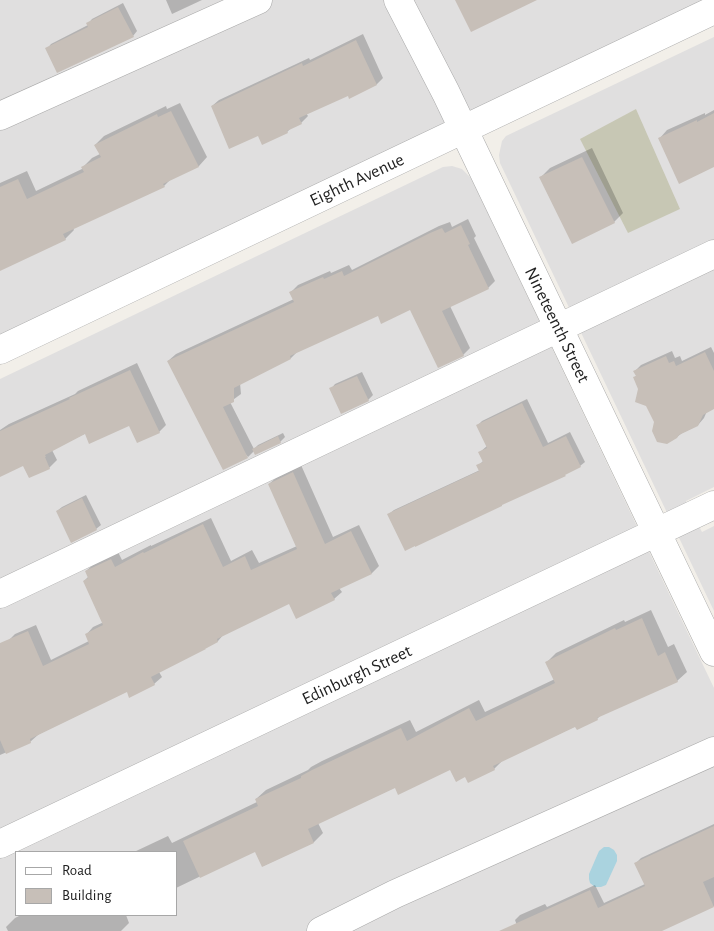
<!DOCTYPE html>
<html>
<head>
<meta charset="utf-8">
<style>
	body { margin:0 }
	#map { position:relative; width:714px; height:931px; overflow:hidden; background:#f2efe9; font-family:"Alegreya Sans",sans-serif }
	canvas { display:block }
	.legend { position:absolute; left:15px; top:851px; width:162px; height:65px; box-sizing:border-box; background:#fff; border:1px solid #a7a7a7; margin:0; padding:6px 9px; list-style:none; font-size:15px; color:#222 }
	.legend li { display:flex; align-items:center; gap:10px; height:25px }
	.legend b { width:25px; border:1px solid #a7a7a7 }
</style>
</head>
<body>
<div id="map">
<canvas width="714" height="931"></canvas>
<ul class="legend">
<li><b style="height:6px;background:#fff"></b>Road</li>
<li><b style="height:14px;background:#c7bfb8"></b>Building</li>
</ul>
</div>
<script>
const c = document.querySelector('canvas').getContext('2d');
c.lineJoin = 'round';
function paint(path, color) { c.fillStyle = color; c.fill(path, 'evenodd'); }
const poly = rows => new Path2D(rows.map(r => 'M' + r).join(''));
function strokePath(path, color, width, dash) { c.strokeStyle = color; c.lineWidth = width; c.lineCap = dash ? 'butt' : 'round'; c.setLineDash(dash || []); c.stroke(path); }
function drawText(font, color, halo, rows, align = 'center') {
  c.font = font + ' "Alegreya Sans",sans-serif'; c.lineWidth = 5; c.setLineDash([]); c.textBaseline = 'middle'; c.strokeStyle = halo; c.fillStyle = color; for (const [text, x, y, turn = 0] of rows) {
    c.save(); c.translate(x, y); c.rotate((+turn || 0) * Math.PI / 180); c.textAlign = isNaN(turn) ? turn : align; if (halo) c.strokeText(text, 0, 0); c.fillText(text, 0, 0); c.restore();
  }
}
paint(poly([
	[0,0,714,0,0,350],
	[714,37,714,487,686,501,702,532,714,526,714,611,500,163,499,155,502,141,506,136],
	[452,166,462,169,471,178,714,688,714,931,0,931,0,379,443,167],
	[16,852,176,852,176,915,16,915]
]), '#e0dfdf');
paint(poly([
	[636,109,680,209,628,233,580,139]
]), '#c7c7b4');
paint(poly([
	[604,847,609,847,614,850,617,855,617,861,606,885,601,887,595,887,590,883,589,879,589,874,599,851]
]), '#aad3df');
paint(poly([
	[166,0,202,0,172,14],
	[123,3,137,31,133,36,47,49,51,44,88,25,88,24,92,19],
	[363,34,383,78,377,84,350,97,348,94,306,113,308,116,301,123,292,127,287,132,259,135,212,106,219,100,309,58,310,60],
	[180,103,207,157,199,166,172,178,164,186,73,228,74,230,65,239,0,270,0,183,27,171,36,191,84,168,83,167,92,158,100,154,95,145,104,136,166,106,167,109],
	[714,110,714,166,660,138,667,130,705,113,705,115],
	[592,148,623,213,614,222,541,177,550,168],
	[468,219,476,236,474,238,495,281,488,288,450,306,470,348,463,355,410,308,379,314,298,351,291,358,240,383,241,394,230,402,254,449,258,445,283,433,285,437,280,442,254,451,248,457,168,361,176,354,294,299,291,292,298,285,330,271,331,273,349,265,352,270,439,226,450,222,452,227],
	[711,347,714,353,714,408,707,411,704,418,698,425,682,433,677,437,655,422,634,378,637,375,635,371,641,365,672,351,675,358,680,356,682,361],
	[137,363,166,425,159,432,130,424,86,433,52,450,57,460,49,468,24,464,0,475,0,430,9,424,75,394,78,391],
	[362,372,373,395,368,400,331,389,335,384],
	[527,399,548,443,570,432,585,462,580,466,389,514,394,510,480,470,478,466,484,460,480,452,487,446,478,425,482,421],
	[301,465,333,537,359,525,379,566,372,573,339,588,342,592,334,599,289,602,224,634,218,641,159,672,162,677,154,684,127,691,39,734,30,742,0,755,0,666,8,641,15,634,36,625,51,660,89,641,86,635,93,627,104,622,84,581,89,576,86,571,94,564,118,552,122,560,151,545,151,546,211,518,231,561,252,550,259,563,297,546,269,484,277,477],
	[86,495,101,525,96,529,57,511,62,507],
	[651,610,668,647,674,644,687,672,677,681,601,715,597,719,576,726,503,760,494,769,466,776,451,768,396,787,318,823,323,833,314,842,263,866,255,850,176,888,176,852,134,852,168,836,172,843,257,802,256,799,266,790,308,770,311,767,322,761,410,720,416,732,479,700,485,712,555,679,547,662,556,653,624,620,625,622],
	[714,824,714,906,659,931,519,931,515,920,520,915,545,904,547,907,595,885,604,903,645,884,636,863,641,858],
	[21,915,126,915,129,923,121,931,8,931,6,927,15,918]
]), '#0003');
paint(poly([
	[455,0,537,0,471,32],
	[118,7,134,37,57,73,45,48,88,27,86,23],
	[356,40,377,85,349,99,348,96,299,118,302,124,287,131,288,133,262,145,258,136,229,149,211,106,302,63,303,66],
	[171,111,199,167,163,184,165,187,63,234,66,240,0,271,0,187,18,179,27,199,84,172,81,167,101,157,94,145,157,114,158,117],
	[714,113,714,167,679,184,658,138,697,120,697,122],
	[582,157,615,223,572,244,539,177],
	[461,225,470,244,468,245,489,289,442,311,464,356,438,368,410,310,381,324,378,316,290,356,291,359,234,388,234,402,223,407,248,458,223,470,167,361,294,302,289,292,323,277,324,279,342,271,344,276,430,233,442,228,445,233],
	[705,352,714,371,714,409,703,415,698,426,679,435,677,438,667,444,657,442,652,431,654,422,646,406,635,402,638,389,633,377,636,376,633,371,666,356,669,363,674,361,676,366],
	[130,370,160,433,137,443,129,426,89,444,85,434,45,455,46,457,45,457,50,469,29,478,23,466,0,477,0,431,70,399,69,398],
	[357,376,369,401,341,414,329,388],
	[522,403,543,447,566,436,581,467,565,475,566,476,502,505,502,506,415,547,415,546,405,551,387,514,479,471,476,465,483,462,478,452,487,448,476,425],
	[278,436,281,443,255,455,252,449],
	[293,472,325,544,351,531,372,574,331,593,335,600,296,619,289,604,217,639,218,642,205,649,206,649,151,677,155,685,129,698,127,692,30,739,31,743,6,754,0,740,0,643,28,631,43,666,89,644,85,634,103,625,83,581,88,578,85,571,111,559,115,567,143,552,144,553,203,524,223,567,245,556,251,570,297,549,268,484],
	[82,498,97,530,71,543,56,511],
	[642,618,658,656,665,652,678,682,597,718,598,720,577,730,575,727,493,766,495,770,468,783,465,777,456,782,450,770,398,795,395,788,308,829,314,843,262,867,255,852,200,878,183,841,258,806,255,799,301,778,301,776,312,770,401,728,407,741,469,708,476,721,555,683,545,662,615,628,616,630],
	[714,826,714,877,703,882,714,907,662,931,499,931,590,890,598,908,645,886,634,863]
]), '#c7bfb8');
const minor = poly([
	[398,0,446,93,714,652],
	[0,116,258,0],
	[0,350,714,10],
	[0,594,714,254],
	[0,844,714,505],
	[321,931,395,894,714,751]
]);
strokePath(minor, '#a9a9a9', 29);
strokePath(minor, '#fff', 28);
drawText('18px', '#222', '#fff', [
	["Eighth Avenue",357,180,-25],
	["Nineteenth Street",557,325,64],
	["Edinburgh Street",357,675,-25]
]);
</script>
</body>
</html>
